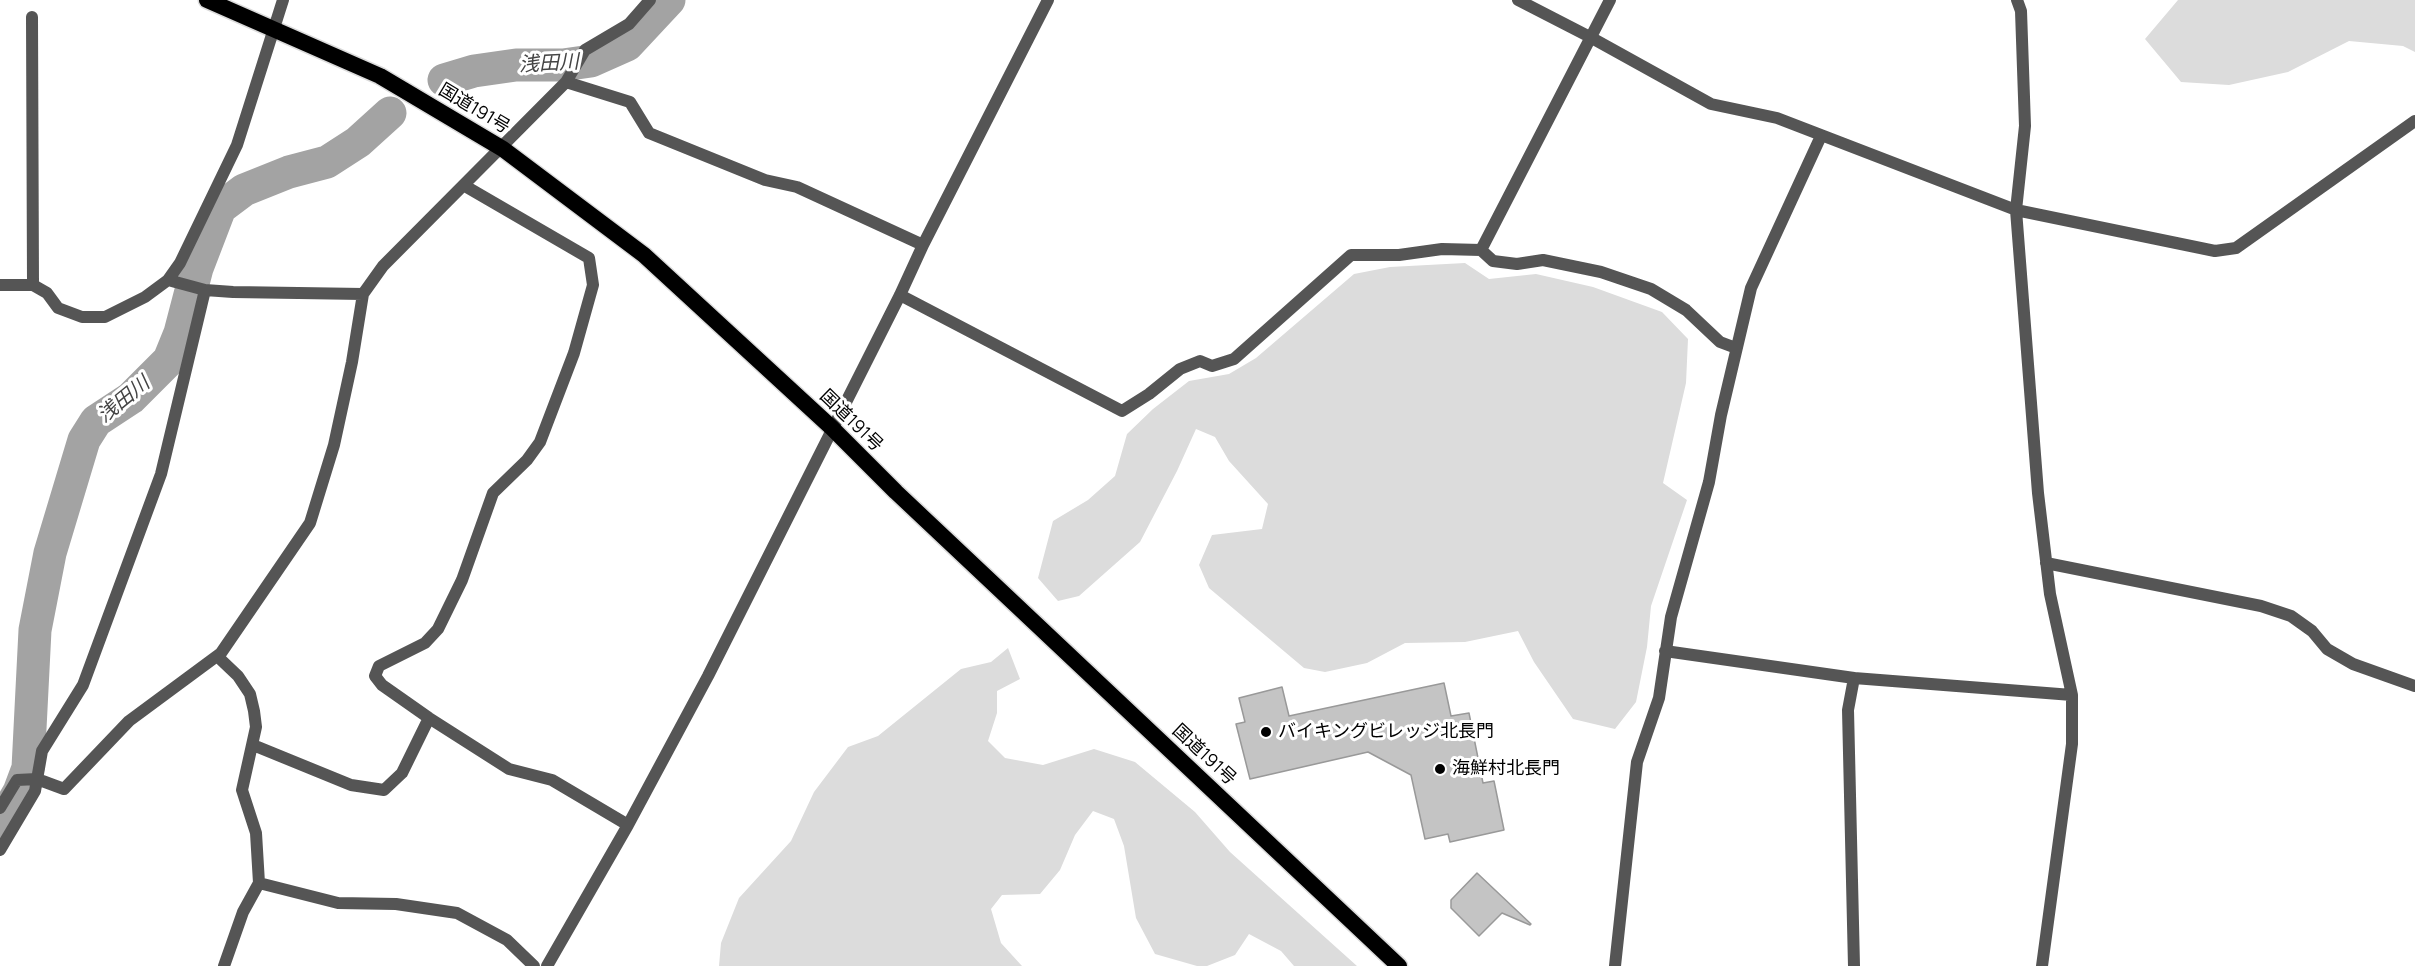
<!DOCTYPE html>
<html>
<head>
<meta charset="utf-8">
<style>
	body { margin:0 }
	canvas { display:block; background:#fff }
</style>
</head>
<body>
<canvas width="2415" height="966"></canvas>
<script>
const c = document.querySelector('canvas').getContext('2d');
c.lineJoin = 'round';
function paint(path, color) { c.fillStyle = color; c.fill(path, 'evenodd'); }
const poly = rows => new Path2D(rows.map(r => 'M' + r).join(''));
function strokePath(path, color, width, dash) { c.strokeStyle = color; c.lineWidth = width; c.lineCap = dash ? 'butt' : 'round'; c.setLineDash(dash || []); c.stroke(path); }
function drawText(font, color, halo, rows, align = 'center') {
  c.font = font + ' Manrope,"Noto Sans JP",sans-serif'; c.lineWidth = 6; c.setLineDash([]); c.textBaseline = 'middle'; c.strokeStyle = halo; c.fillStyle = color; for (const [text, x, y, turn = 0] of rows) {
    c.save(); c.translate(x, y); c.rotate((+turn || 0) * Math.PI / 180); c.textAlign = isNaN(turn) ? turn : align; if (halo) c.strokeText(text, 0, 0); c.fillText(text, 0, 0); c.restore();
  }
}
paint(poly([
	[2178,0,2415,0,2415,52,2403,46,2349,41,2288,72,2229,85,2181,82,2145,39],
	[1465,263,1489,279,1536,274,1593,287,1662,312,1688,339,1686,383,1663,483,1687,500,1651,606,1647,647,1636,702,1615,729,1573,719,1534,662,1518,631,1465,642,1405,643,1367,663,1325,672,1304,668,1209,588,1199,565,1212,535,1262,529,1268,504,1229,461,1215,437,1196,429,1177,471,1140,542,1079,596,1058,601,1038,578,1053,521,1088,500,1115,476,1127,434,1153,409,1189,381,1229,374,1256,358,1354,274,1390,267],
	[1008,648,1020,679,997,691,997,713,988,741,1005,758,1043,765,1094,749,1135,762,1195,812,1230,852,1357,966,1294,966,1281,951,1249,934,1235,955,1207,966,1197,966,1155,954,1136,918,1124,846,1114,819,1093,811,1075,835,1060,870,1040,894,1002,895,991,909,1001,943,1022,966,719,966,721,943,739,898,791,841,814,792,848,747,878,736,961,669,991,662]
]), '#dcdcdc');
strokePath(poly([
	[444,80,474,71,516,65,563,65,591,61,627,45,669,0],
	[0,824,19,792,28,768,35,630,50,553,84,440,96,421,131,398,169,360,180,333,197,268,220,208,244,190,289,172,327,162,358,142,390,113]
]), '#a3a3a3', 33);
const building = poly([
	[1444,683,1451,716,1469,713,1483,783,1494,781,1504,830,1450,842,1448,834,1425,839,1411,775,1368,752,1250,779,1236,724,1245,722,1239,698,1282,687,1289,716,1444,683],
	[1477,873,1531,924,1530,925,1502,913,1479,936,1451,908,1451,900,1477,873]
]);
paint(building, '#c4c4c4');
strokePath(building, '#999', 1.5);
const trunk = poly([
	[207,0,380,76,503,149,644,255,832,428,896,492,1399,966]
]);
strokePath(trunk, '#dbdbdb', 19);
strokePath(poly([
	[1518,0,1590,37,1711,104,1777,118,2016,210,2215,251,2236,248,2415,121],
	[2017,0,2021,11,2025,126,2016,210,2038,493,2050,594,2072,695,2072,744,2042,966],
	[32,17,33,285],
	[566,82,630,102,649,133,765,180,797,187,923,245],
	[465,186,589,258,593,285,574,353,540,442,527,460,493,493,462,580,438,629,425,643,379,666,375,676,382,685,429,718,509,769,552,780,628,825],
	[1481,250,1610,0],
	[168,280,205,290,233,292,363,294],
	[0,285,33,285,47,293,58,308,82,317,105,317,145,297,168,280,180,263,237,145,283,0],
	[900,295,1122,411,1149,394,1180,369,1200,361,1212,366,1234,359,1351,255,1399,255,1442,249,1481,250,1493,261,1517,264,1543,260,1601,272,1651,289,1686,310,1720,342,1736,348],
	[2046,563,2261,606,2291,616,2312,631,2327,649,2353,664,2415,686],
	[1665,651,1854,678,2072,695],
	[217,656,238,676,250,694,254,711,256,727,242,790,256,833,259,883,243,912,224,966],
	[1854,678,1848,710,1854,966],
	[253,745,351,785,384,790,402,773,429,718],
	[0,808,17,780,37,779,64,789,129,721,221,653,310,523,334,445,352,362,363,294,383,266,566,82,585,50,629,24,650,0],
	[0,850,35,791,42,751,83,685,161,474,205,290],
	[259,883,338,903,396,904,457,913,507,940,534,966],
	[547,966,628,825,708,676,900,295,923,245,1048,0],
	[1615,966,1637,762,1659,698,1671,617,1709,482,1721,415,1751,288,1821,136]
]), '#555', 12);
strokePath(trunk, '#000', 16);
for (const [x, y, r, color] of [
	[1266,732,6,"#000"],
	[1440,769,6,"#000"]
]) { const dot = new Path2D(); dot.arc(x, y, r, 0, 2 * Math.PI); c.fillStyle = color; c.fill(dot); strokePath(dot, '#fff', 2); }
drawText('18px', '#000', '#fff', [
	["国道191号",474,109,31],
	["国道191号",851,421,44],
	["国道191号",1204,755,43]
]);
drawText('18px', '#000', '#fff', [
	["バイキングビレッジ北長門",1278,732],
	["海鮮村北長門",1452,769]
], 'left');
drawText('italic 20px', '#444', '#fff', [
	["浅田川",549,64,-3],
	["浅田川",124,400,-39]
]);
</script>
</body>
</html>
